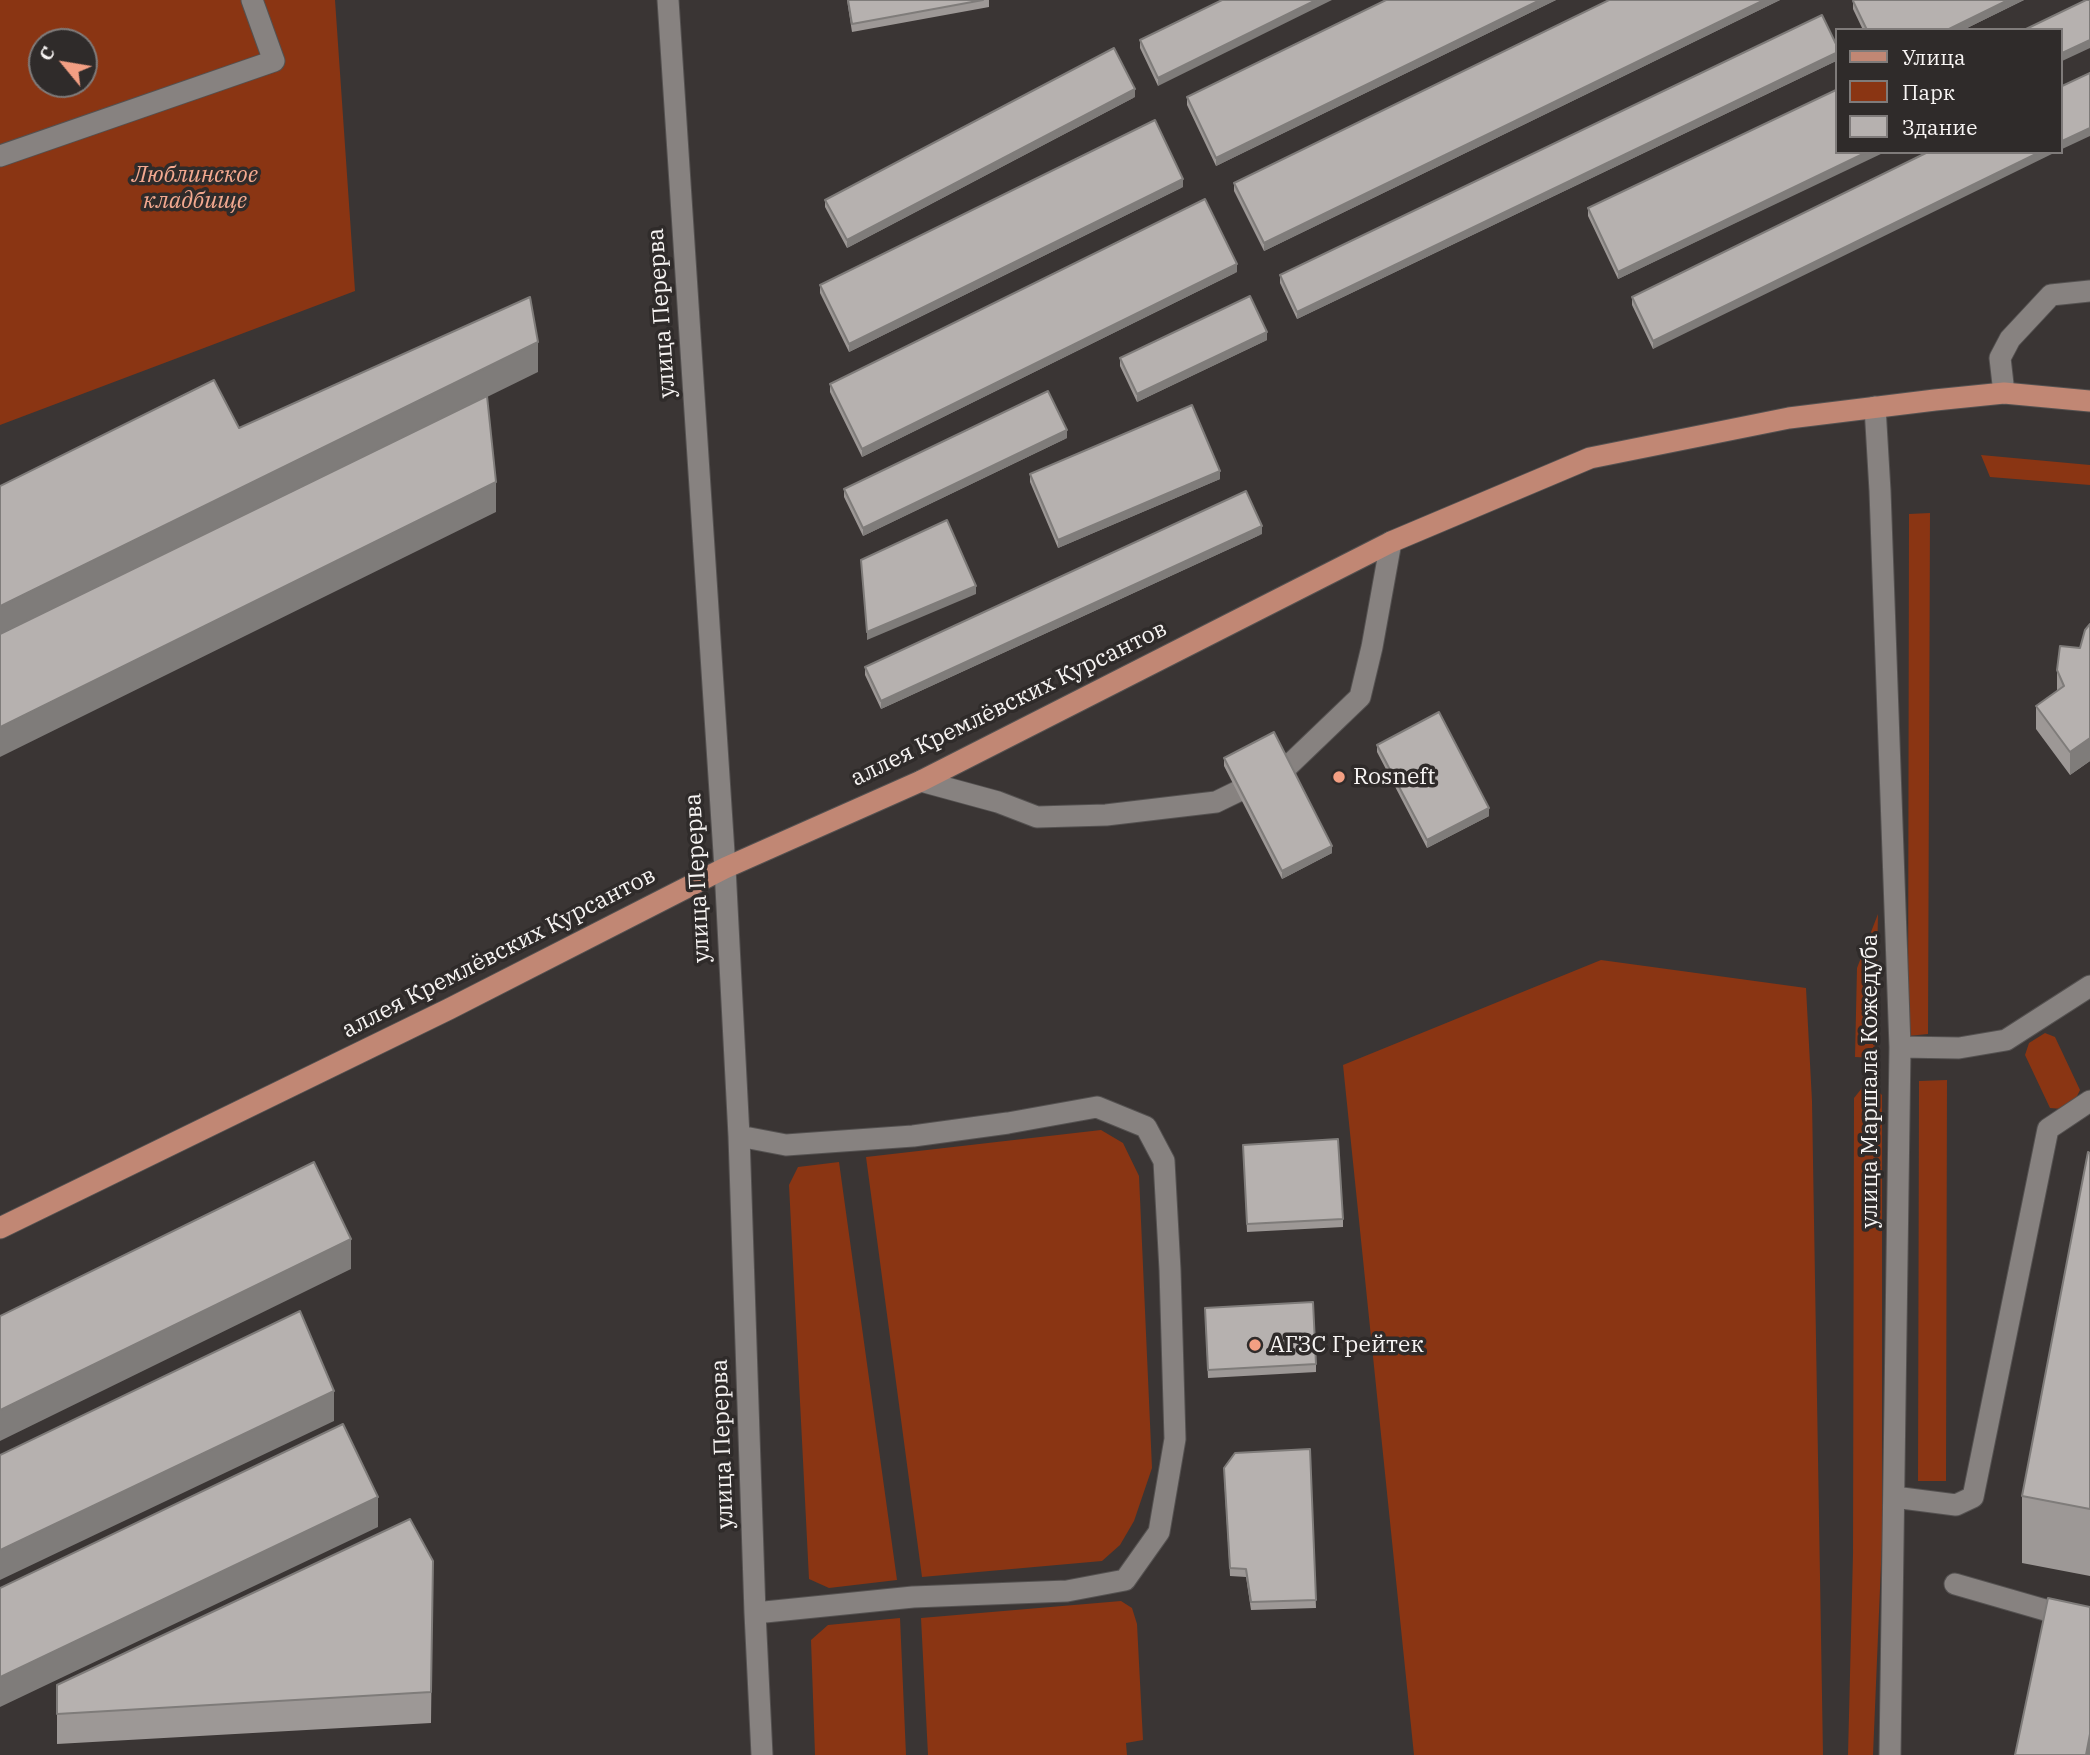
<!DOCTYPE html>
<html>
<head>
<meta charset="utf-8">
<style>
	body { margin:0 }
	#map { position:relative; width:2090px; height:1755px; overflow:hidden; background:#3a3534; font-family:"IBM Plex Serif",serif }
	canvas { display:block }
	.legend { position:absolute; left:1835px; top:28px; width:228px; height:126px; box-sizing:border-box; background:#2f2b2a; border:2px solid #7f7b7a; margin:0; padding:9px 12px; list-style:none; font-size:21px; color:#f7f4f3 }
	.legend li { display:flex; align-items:center; gap:14px; height:35px }
	.legend b { width:35px; border:2px solid #7f7b7a }
	.north { position:absolute; left:28px; top:28px; width:70px; height:70px; box-sizing:border-box; background:#2f2b2a; border:2px solid #7f7b7a; border-radius:50%; rotate:300deg; font-size:19px; font-weight:700; line-height:28px; text-align:center; color:#f7f4f3 }
	.north::after { content:''; display:block; margin:auto; width:24px; height:32px; background:#f39f83; clip-path:polygon(50% 0,100% 100%,50% 72%,0 100%) }
</style>
</head>
<body>
<div id="map">
<canvas width="2090" height="1755"></canvas>
<ul class="legend">
<li><b style="height:9px;background:#c18774"></b>Улица</li>
<li><b style="height:19px;background:#8a3513"></b>Парк</li>
<li><b style="height:19px;background:#b6b1af"></b>Здание</li>
</ul>
<div class="north">С</div>
</div>
<script>
const c = document.querySelector('canvas').getContext('2d');
c.lineJoin = 'round';
function paint(path, color) { c.fillStyle = color; c.fill(path, 'evenodd'); }
const poly = rows => new Path2D(rows.map(r => 'M' + r).join(''));
function strokePath(path, color, width, dash) { c.strokeStyle = color; c.lineWidth = width; c.lineCap = dash ? 'butt' : 'round'; c.setLineDash(dash || []); c.stroke(path); }
function drawText(font, color, halo, rows, align = 'center') {
  c.font = font + ' "IBM Plex Serif",serif'; c.lineWidth = 7; c.setLineDash([]); c.textBaseline = 'middle'; c.strokeStyle = halo; c.fillStyle = color; for (const [text, x, y, turn = 0] of rows) {
    c.save(); c.translate(x, y); c.rotate((+turn || 0) * Math.PI / 180); c.textAlign = isNaN(turn) ? turn : align; if (halo) c.strokeText(text, 0, 0); c.fillText(text, 0, 0); c.restore();
  }
}
paint(poly([
	[0,0,335,0,355,291,0,425],
	[42,42,84,42,84,84,42,84],
	[1981,455,2090,465,2090,485,1990,477],
	[1930,513,1928,1034,1908,1036,1909,514],
	[1878,914,1875,1058,1855,1057,1857,968],
	[1601,960,1806,988,1812,1101,1823,1755,1414,1755,1343,1065],
	[2045,1033,2055,1037,2080,1090,2074,1102,2063,1109,2050,1108,2025,1055,2029,1043],
	[1947,1080,1946,1481,1918,1481,1919,1081],
	[1869,1087,1876,1089,1882,1095,1882,1541,1873,1755,1848,1755,1853,1554,1854,1098,1862,1088],
	[1101,1130,1123,1143,1139,1176,1152,1468,1134,1521,1120,1545,1102,1561,922,1577,866,1157],
	[839,1162,897,1580,829,1588,809,1579,789,1185,798,1167],
	[1121,1601,1132,1608,1137,1624,1143,1740,1126,1743,1127,1755,928,1755,921,1618],
	[900,1618,906,1755,815,1755,811,1640,828,1625]
]), '#8a3513');
const minor = poly([
	[668,0,725,868,739,1136,755,1613,762,1755],
	[0,156,274,61,252,0],
	[2004,393,2000,358,2010,339,2051,295,2090,291],
	[1875,407,1880,491,1900,1047,1890,1755],
	[921,781,998,802,1037,817,1106,815,1216,802,1286,768,1360,697,1372,647,1391,542],
	[1900,1047,1959,1048,2006,1040,2090,986],
	[739,1136,786,1145,913,1136,1008,1123,1097,1107,1146,1127,1164,1161,1170,1270,1175,1439,1159,1532,1125,1580,1067,1591,913,1597,755,1613],
	[1894,1497,1956,1505,1973,1497,2048,1129,2090,1101],
	[1955,1584,2090,1623]
]);
const major = poly([
	[0,1228,449,1009,725,868,921,781,1391,542,1590,458,1789,418,1935,400,2004,393,2090,401]
]);
strokePath(minor, '#545150', 23);
strokePath(major, '#545150', 23);
strokePath(minor, '#878280', 21);
strokePath(major, '#c18774', 21);
paint(poly([
	[847,0,989,0,989,7,852,32],
	[1222,0,1158,86,1140,48,1140,40],
	[1386,0,1556,0,1216,166,1187,105,1187,97],
	[1609,0,1780,0,1264,251,1234,191,1234,183],
	[1854,0,2024,0,1963,30,1863,30,1853,9,1853,1],
	[1836,44,1836,61,1297,319,1280,283,1280,275],
	[1135,97,847,248,825,207,825,200],
	[1883,152,1618,279,1588,216,1588,208],
	[1928,152,1653,349,1632,305,1632,297],
	[1183,187,849,352,820,293,820,285],
	[1237,272,862,457,830,392,830,384],
	[1267,340,1137,402,1120,366,1120,358],
	[1067,438,863,536,844,497,844,489],
	[1030,474,1220,479,1058,548,1030,482],
	[1262,534,881,709,865,675,865,667],
	[2090,624,2090,761,2070,775,2036,729,2036,706,2057,692,2057,670,2080,648],
	[1377,745,1489,816,1427,848,1377,752],
	[1224,758,1332,853,1282,879,1224,766],
	[1243,1145,1343,1219,1343,1227,1247,1232],
	[2090,1153,2090,1576,2022,1563,2022,1496],
	[1205,1316,1316,1364,1316,1372,1208,1378],
	[1310,1449,1316,1608,1251,1610,1246,1577,1230,1576,1224,1476],
	[433,1561,431,1723,57,1744,57,1685]
]), '#9d9896');
paint(poly([
	[1316,0,1332,0,1158,86,1158,78],
	[1540,0,1556,0,1216,166,1216,158],
	[1764,0,1780,0,1264,251,1264,243],
	[2008,0,2024,0,1963,30,1947,30],
	[2090,40,2090,48,2060,62,2060,54],
	[1836,53,1836,61,1297,319,1297,312],
	[1135,89,1135,97,847,248,847,240],
	[2090,128,2090,136,2060,150,2060,142],
	[1867,152,1883,153,1618,279,1618,272],
	[2040,152,2056,152,1653,349,1653,341],
	[1183,179,1183,187,849,352,849,344],
	[1237,264,1237,272,862,457,862,449],
	[1267,332,1267,340,1137,402,1137,394],
	[538,342,538,372,0,636,0,606],
	[1067,430,1067,438,863,536,863,528],
	[1220,471,1220,479,1058,548,1058,540],
	[496,482,496,512,0,757,0,727],
	[1262,526,1262,534,881,709,881,701],
	[976,586,976,594,867,640,867,632],
	[2090,738,2090,761,2070,775,2070,752],
	[1489,808,1489,816,1427,848,1427,840],
	[1332,846,1332,853,1282,879,1282,871],
	[351,1239,351,1269,0,1441,0,1410],
	[334,1391,334,1421,0,1580,0,1550],
	[378,1497,378,1527,0,1707,0,1677],
	[2090,1734,2090,1755,2086,1755]
]), '#7f7c7a');
const building = poly([
	[848,0,983,0,852,24,848,0],
	[1222,0,1316,0,1158,78,1140,40,1222,0],
	[1386,0,1540,0,1216,158,1187,97,1386,0],
	[1609,0,1764,0,1264,243,1234,183,1609,0],
	[1854,0,2008,0,1947,30,1867,30,1853,1,1854,0],
	[2086,0,2090,0,2090,40,2060,54,2060,30,2024,30,2086,0],
	[1822,15,1836,44,1836,53,1297,312,1280,275,1822,15],
	[1114,48,1135,89,847,240,825,200,1114,48],
	[2090,73,2090,128,2060,142,2060,87,2090,73],
	[1836,90,1836,152,1867,152,1618,272,1588,208,1836,90],
	[1155,120,1183,179,849,344,820,285,1155,120],
	[1928,152,2040,152,1653,341,1632,297,1928,152],
	[1205,199,1237,264,862,449,830,384,1205,199],
	[1250,296,1267,332,1137,394,1120,358,1250,296],
	[530,297,538,342,0,606,0,486,214,380,239,428,530,297],
	[1048,391,1067,430,863,528,844,489,1048,391],
	[487,396,496,482,0,727,0,634,487,396],
	[1192,405,1220,471,1058,540,1030,474,1192,405],
	[1246,491,1262,526,881,701,865,667,1246,491],
	[947,520,976,586,867,632,861,560,947,520],
	[2090,624,2090,738,2070,752,2036,706,2064,686,2057,670,2060,646,2080,648,2085,630,2090,624],
	[1439,712,1489,808,1427,840,1377,745,1439,712],
	[1274,732,1332,846,1282,871,1224,758,1274,732],
	[1338,1139,1343,1219,1247,1224,1243,1145,1338,1139],
	[2088,1152,2090,1153,2090,1509,2022,1496,2088,1152],
	[314,1162,351,1239,0,1410,0,1316,314,1162],
	[1313,1302,1316,1364,1208,1370,1205,1308,1313,1302],
	[300,1311,334,1391,0,1550,0,1455,300,1311],
	[343,1424,378,1497,0,1677,0,1588,343,1424],
	[1310,1449,1316,1600,1251,1602,1246,1569,1230,1568,1224,1468,1235,1453,1310,1449],
	[410,1519,433,1561,431,1692,57,1714,57,1685,410,1519],
	[2048,1598,2090,1607,2090,1734,2086,1755,2015,1755,2048,1598]
]);
paint(building, '#b6b1af');
strokePath(building, '#7f7c7a', 2);
for (const [x, y, r, color] of [
	[1339,777,7,"#f39f83"],
	[1255,1345,7,"#f39f83"]
]) { const dot = new Path2D(); dot.arc(x, y, r, 0, 2 * Math.PI); c.fillStyle = color; c.fill(dot); strokePath(dot, '#2f2b2a', 2.5); }
drawText('italic 23px', '#f3a990', '#2f2b2a', [
	["Люблинское",195,175],
	["кладбище",195,201]
]);
drawText('23px', '#f7f4f3', '#2f2b2a', [
	["улица Перерва",662,313,-94],
	["аллея Кремлёвских Курсантов",1009,704,-26],
	["улица Перерва",698,878,-93],
	["аллея Кремлёвских Курсантов",499,953,-27],
	["улица Маршала Кожедуба",1870,1081,-90],
	["улица Перерва",723,1444,-92]
]);
drawText('23px', '#f7f4f3', '#2f2b2a', [
	["Rosneft",1353,777],
	["АГЗС Грейтек",1269,1345]
], 'left');
</script>
</body>
</html>
